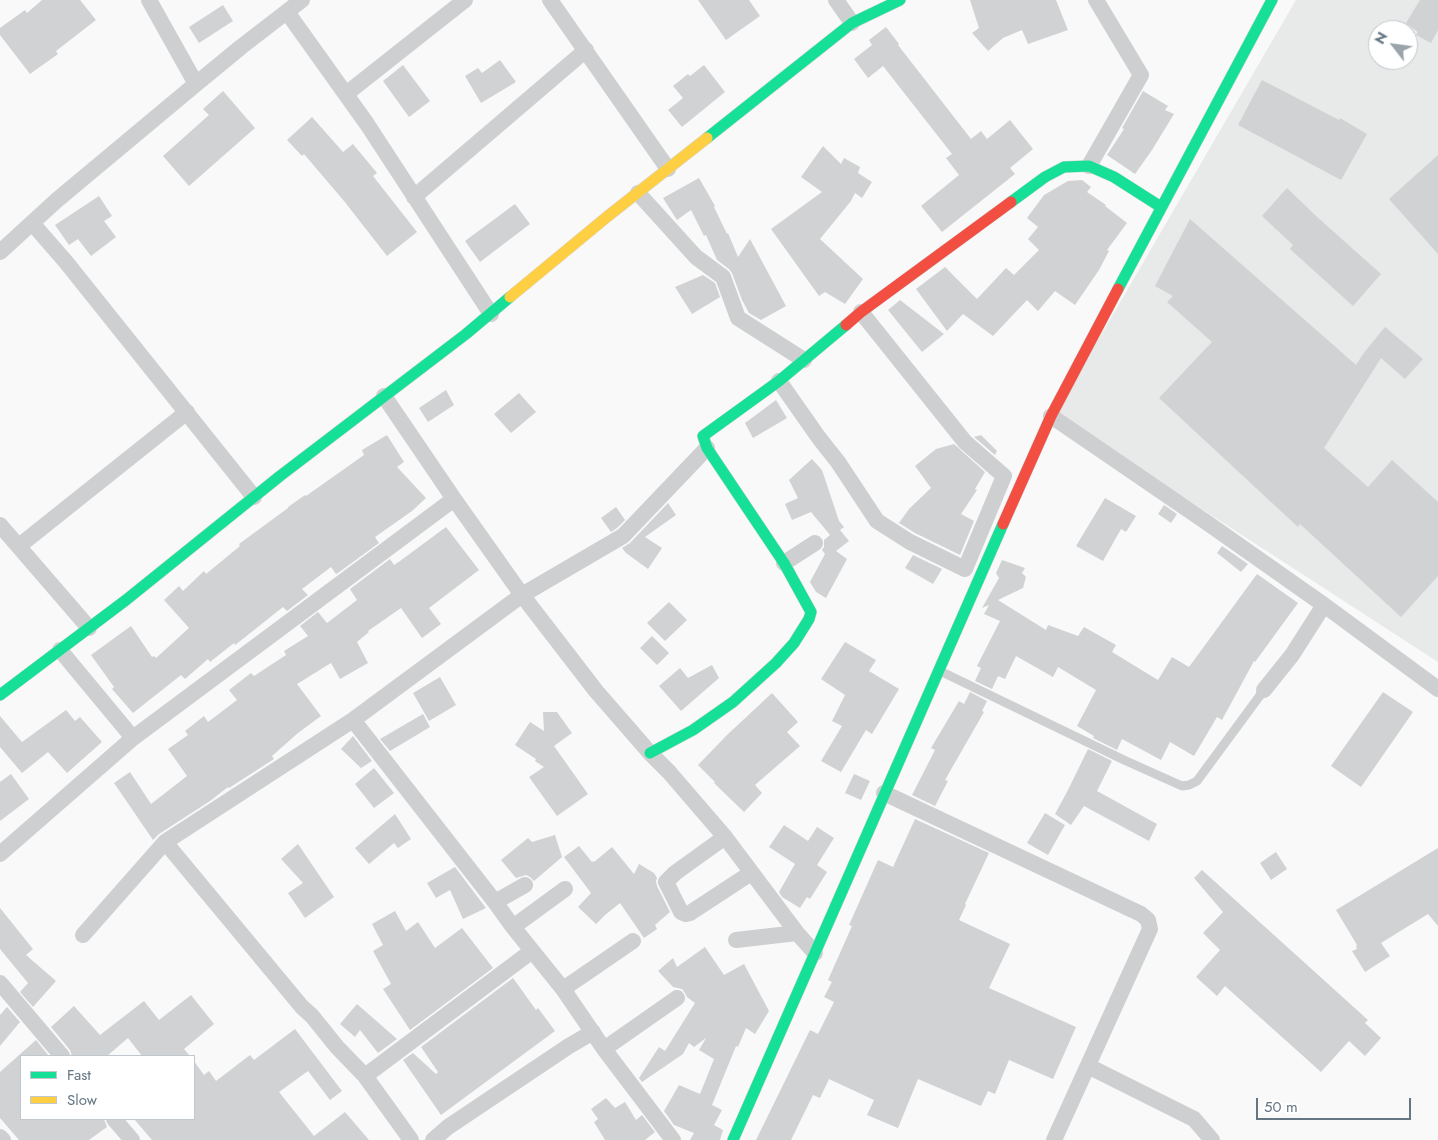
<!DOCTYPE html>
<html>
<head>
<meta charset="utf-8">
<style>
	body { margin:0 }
	#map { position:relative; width:1438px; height:1140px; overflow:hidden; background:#f9f9f9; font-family:Jost,sans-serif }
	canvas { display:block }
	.legend { position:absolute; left:20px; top:1055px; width:175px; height:65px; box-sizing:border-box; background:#fff; border:1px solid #c1c8cd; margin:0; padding:6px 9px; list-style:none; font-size:15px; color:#657683 }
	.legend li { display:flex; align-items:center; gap:10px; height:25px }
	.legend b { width:25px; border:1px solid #c1c8cd }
	.north { position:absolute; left:1368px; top:20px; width:50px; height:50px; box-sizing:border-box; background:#fff; border:1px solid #c1c8cd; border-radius:50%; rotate:300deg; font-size:14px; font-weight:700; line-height:20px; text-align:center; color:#657683 }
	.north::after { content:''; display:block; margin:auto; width:18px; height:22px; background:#99a4ac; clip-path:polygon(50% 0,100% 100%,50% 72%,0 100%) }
	.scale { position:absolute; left:1256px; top:1098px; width:155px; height:22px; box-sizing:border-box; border:2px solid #657683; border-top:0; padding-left:6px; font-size:15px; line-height:18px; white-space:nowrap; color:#657683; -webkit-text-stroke:4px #fff; paint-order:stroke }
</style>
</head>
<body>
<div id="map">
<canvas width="1438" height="1140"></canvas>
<ul class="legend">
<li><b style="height:6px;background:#16e098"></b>Fast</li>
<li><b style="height:6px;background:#ffcf43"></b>Slow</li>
</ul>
<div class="north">N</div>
<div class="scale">50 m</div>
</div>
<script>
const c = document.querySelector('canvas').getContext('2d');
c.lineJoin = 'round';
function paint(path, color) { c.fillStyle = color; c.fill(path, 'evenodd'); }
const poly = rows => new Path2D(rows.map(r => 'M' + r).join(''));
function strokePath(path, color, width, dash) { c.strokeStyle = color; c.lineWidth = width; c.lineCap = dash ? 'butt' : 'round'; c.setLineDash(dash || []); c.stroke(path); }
paint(poly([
	[1296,0,1438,0,1438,662,1055,414],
	[1378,30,1408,30,1408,60,1378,60]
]), '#e8e9e9');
paint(poly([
	[42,0,80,0,96,20,56,51,58,54,30,74,0,35,0,28,25,10,27,13],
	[698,0,749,0,760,16,726,40],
	[970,0,1056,0,1068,30,1028,44,1022,30,1003,38,988,51,972,33,979,28],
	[1420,0,1438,0,1438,30,1431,43,1416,35,1418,32,1406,23],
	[223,5,233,21,199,43,189,27],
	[886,27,899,44,898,45,971,139,981,131,987,139,1010,120,1033,149,1010,168,1015,174,942,232,921,206,959,175,946,158,952,154,883,66,868,78,854,59,872,45,869,40],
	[500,60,516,82,481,103,465,76,478,68,482,73],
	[403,65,430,101,409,117,383,81],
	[704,65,725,92,682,127,668,110,683,98,673,86,688,74,690,76],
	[1262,80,1339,120,1340,118,1367,134,1341,180,1238,125],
	[223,91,255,128,189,186,163,156,209,115,203,109],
	[1143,91,1168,106,1165,110,1174,114,1152,150,1135,174,1107,155,1124,129,1122,128],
	[312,117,343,152,353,144,377,173,373,176,417,232,387,256,344,201,304,154,302,156,287,140],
	[823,146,841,164,844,158,860,167,858,173,872,182,862,198,855,193,851,201,820,239,863,279,845,304,825,292,819,296,771,229,822,192,801,177],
	[1438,155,1438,254,1389,199],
	[699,178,715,206,714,207,727,234,728,233,738,257,750,239,786,306,761,320,749,313,742,300,732,273,729,269,717,260,706,235,704,236,691,210,677,220,663,198],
	[1082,180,1091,187,1087,192,1106,205,1105,206,1127,223,1107,250,1109,251,1099,270,1075,305,1055,291,1038,311,1027,300,993,336,963,314,947,331,916,289,945,267,977,299,1006,268,1014,275,1039,250,1028,239,1038,227,1027,218,1044,195,1068,181],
	[1287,188,1316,216,1381,274,1353,306,1290,249,1293,245,1262,216],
	[99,196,112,216,104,221,116,237,91,256,78,239,69,245,55,225],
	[515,204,530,224,480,262,465,241],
	[1190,219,1356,365,1363,354,1385,327,1423,359,1405,379,1381,358,1324,448,1368,487,1392,460,1438,502,1438,576,1401,617,1300,524,1298,527,1159,398,1212,342,1167,302,1173,296,1155,286],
	[703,275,715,283,720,297,692,314,675,287],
	[900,300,944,334,922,352,888,310],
	[446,390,454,405,428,422,419,408],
	[519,393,536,412,511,433,494,414],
	[776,400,787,418,753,438,745,423],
	[387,435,404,462,397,467,426,498,412,511,375,537,379,543,338,573,336,574,331,567,302,589,308,595,287,611,283,607,244,638,235,645,234,643,210,662,208,659,185,679,181,675,133,713,112,689,114,687,91,655,131,626,152,657,154,656,156,658,189,628,164,600,179,586,183,591,204,571,206,574,240,546,239,544,288,508,288,507,305,495,306,496,364,455,362,450],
	[981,435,997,451,995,455,974,437],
	[954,444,985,472,975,489,977,490,961,514,974,521,960,555,915,533,899,523,909,509,931,488,915,466,936,449],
	[812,459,822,470,839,521,844,527,840,530,849,541,836,551,847,559,826,598,816,592,810,582,825,554,822,550,824,547,824,540,830,535,811,512,792,520,785,504,798,498,789,480],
	[1105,498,1136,516,1126,532,1121,529,1103,561,1076,546],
	[668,503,676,515,645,537,662,548,648,569,626,553,622,548,630,543],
	[1164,505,1177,514,1171,523,1158,514],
	[616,507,625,520,617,528,611,532,601,518],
	[446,527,479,570,429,608,441,624,422,638,401,608,368,631,369,632,357,642,368,663,340,679,331,663,297,684,321,716,298,733,272,756,274,759,229,788,228,787,210,801,159,834,153,840,114,783,130,772,151,804,187,776,168,749,188,735,185,731,204,716,208,722,237,700,229,690,251,673,254,676,286,655,284,651,308,636,300,626,318,612,327,623,357,600,350,589,390,559,394,565,400,561],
	[1222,546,1248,564,1241,572,1217,553],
	[913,555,942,569,933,584,905,568],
	[1002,560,1025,568,1022,573,1026,577,1023,588,998,600,1046,630,1048,625,1078,636,1084,627,1116,645,1112,652,1158,680,1172,657,1189,667,1257,574,1298,603,1255,662,1254,661,1222,720,1217,717,1194,756,1170,742,1161,760,1122,739,1117,750,1093,738,1094,736,1077,726,1096,690,1058,667,1053,677,1016,656,1005,679,998,676,992,689,975,681,981,668,977,666,1000,621,984,614,989,605,982,608,999,578,996,573],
	[669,602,687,620,665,641,647,623],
	[652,636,669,653,657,665,640,648],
	[845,642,876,660,869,671,899,689,872,734,866,730,841,772,821,761,842,726,832,721,845,695,821,679],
	[712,665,719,678,681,711,659,686,680,668,688,678],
	[440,677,456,705,429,721,413,693],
	[970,692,987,701,982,711,984,712,945,780,948,781,935,806,912,795,935,750,931,748,959,701,964,704],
	[1383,692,1413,712,1361,787,1331,766],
	[772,693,798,722,787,732,800,746,755,785,762,793,744,812,714,783,715,782,698,765,727,735],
	[66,710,75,721,80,717,102,742,67,773,48,752,22,773,0,747,0,716,22,742],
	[543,712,557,712,572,733,554,746,588,794,557,816,529,777,544,767,535,761,536,759,515,745,530,722,544,731],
	[423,714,430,727,390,751,380,739],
	[353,736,372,761,361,768,341,749],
	[1088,749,1112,761,1097,791,1157,824,1149,841,1084,806,1071,825,1055,814,1068,790],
	[374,768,394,793,374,808,355,784],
	[11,774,29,799,0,821,0,782],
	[854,774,870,781,861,800,845,793],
	[1045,813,1065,825,1048,855,1027,843],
	[395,814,411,839,398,848,394,843,369,864,355,848],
	[915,819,989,853,965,904,966,905,959,920,1010,944,989,988,1076,1027,1053,1079,1009,1060,995,1094,988,1091,981,1106,918,1079,898,1128,867,1115,874,1100,829,1079,820,1098,813,1095,791,1140,756,1140,810,1030,818,1034,834,1002,824,997,832,982,828,980,852,926,849,925,878,860,893,867],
	[784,825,808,841,817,827,834,838,817,865,827,872,810,899,807,897,800,908,782,897,779,892,795,864,769,847],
	[555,835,562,857,534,881,530,877,526,875,516,878,501,860,528,838,532,842],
	[298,844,334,897,305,918,288,893,303,883,281,859],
	[579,846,592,862,593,861,594,862,612,847,634,874,639,864,654,873,657,878,656,881,657,886,670,912,655,925,657,929,644,938,620,903,605,915,596,924,578,907,591,893,564,857],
	[1438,848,1438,926,1428,914,1381,943,1390,956,1365,972,1352,951,1357,949,1356,946,1357,945,1336,910],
	[1276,852,1287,869,1271,880,1260,863],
	[455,867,486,908,463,919,450,890,436,898,427,883],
	[1202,870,1368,1020,1365,1023,1381,1038,1365,1056,1349,1041,1321,1072,1225,986,1217,996,1196,977,1220,950,1203,933,1223,912,1194,878],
	[0,908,33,949,26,955,56,981,33,1007,20,992,28,983,0,949],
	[395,911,406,931,418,922,435,948,462,928,493,968,410,1030,383,989,391,984,373,951,383,945,372,924],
	[705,947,724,975,744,964,769,1011,755,1034,746,1028,738,1047,736,1046,712,1105,722,1110,714,1125,723,1130,720,1140,690,1140,694,1133,674,1125,664,1111,679,1085,700,1094,714,1059,699,1050,706,1038,694,1047,689,1043,683,1054,642,1082,639,1078,659,1047,665,1051,695,1003,687,997,685,993,682,989,673,987,658,971,673,958,677,967],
	[513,978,536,1010,538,1008,555,1031,441,1115,403,1060,413,1053,436,1074,438,1072,421,1047],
	[191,995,214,1024,184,1049,190,1056,142,1056,128,1038,107,1056,72,1056,70,1050,51,1027,74,1006,100,1035,144,1001,159,1020],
	[357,1004,397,1039,378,1053,360,1030,355,1037,340,1024],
	[7,1007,20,1022,0,1046,0,1015],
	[295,1029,342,1091,330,1100,308,1071,279,1092,314,1136,345,1112,369,1140,152,1140,134,1119,194,1119,194,1061,204,1075,209,1071,216,1081,250,1055,254,1060],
	[36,1040,49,1056,21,1056,21,1119,104,1119,107,1127,89,1140,19,1140,0,1118,0,1072],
	[606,1098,615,1108,625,1102,636,1120,642,1115,655,1132,645,1140,605,1140,594,1122,598,1119,591,1109]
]), '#d0d2d3');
const fast = poly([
	[707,138,852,23,900,0],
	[1011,202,1045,177,1064,167,1089,166,1114,177,1161,207],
	[1118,289,1272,0],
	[0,695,126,600,280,476,466,334,510,297],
	[650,753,693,730,733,702,776,663,794,643,809,619,811,612,784,563,707,448,703,436,779,381,846,325],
	[733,1140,1003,524]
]);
const slow = poly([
	[510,297,608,216,707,138]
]);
const jam = poly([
	[846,325,861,312,1011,202],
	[1003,524,1051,416,1118,289]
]);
strokePath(fast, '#d5d6d7', 12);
strokePath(slow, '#d5d6d7', 12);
strokePath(jam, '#d5d6d7', 12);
strokePath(poly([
	[940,671,1124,760,1182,786,1189,785,1197,781,1264,690]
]), '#cecfd0', 9);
strokePath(poly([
	[149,0,196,84],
	[550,0,668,169],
	[836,0,852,23],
	[287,12,367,124,491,314],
	[346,94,465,0],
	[1089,166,1141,75,1096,0],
	[638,193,696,257,723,277,738,318,804,360],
	[414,197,586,50],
	[32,223,66,262,254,497],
	[0,252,57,200,196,84,241,47,302,0],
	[779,381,819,438,838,462,877,521,910,542,965,569,1004,476,965,442,861,312],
	[384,396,454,499,522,595,596,691,650,753,669,772,725,837,797,933,815,953],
	[1051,416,1206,522,1324,605,1438,689],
	[0,525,89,628],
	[19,546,187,412],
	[784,563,815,543],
	[60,650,133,738],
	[1264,690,1292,655,1324,605],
	[353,720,495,902,513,927,563,989,604,1049,673,1140],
	[884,793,1141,914,1148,920,1150,929,1054,1140],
	[725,837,675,873,666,882,681,912,686,914,690,913,751,873],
	[165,842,302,1007,312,1016,337,1047,365,1076,411,1140],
	[0,854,133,738,454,499],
	[495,902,525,885],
	[513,927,565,889],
	[83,935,165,842,353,720,522,595,623,536,707,448],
	[736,940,797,933],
	[0,983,62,1056],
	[563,989,633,941],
	[604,1049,677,998],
	[1088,1066,1194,1119,1212,1140],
	[365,1076,532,951],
	[114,1119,132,1140],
	[0,1137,3,1140],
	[433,1140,448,1127,569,1046,593,1032]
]), '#cecfd0', 16);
strokePath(fast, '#16e098', 11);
strokePath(slow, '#ffcf43', 11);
strokePath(jam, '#f24e42', 11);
</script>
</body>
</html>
